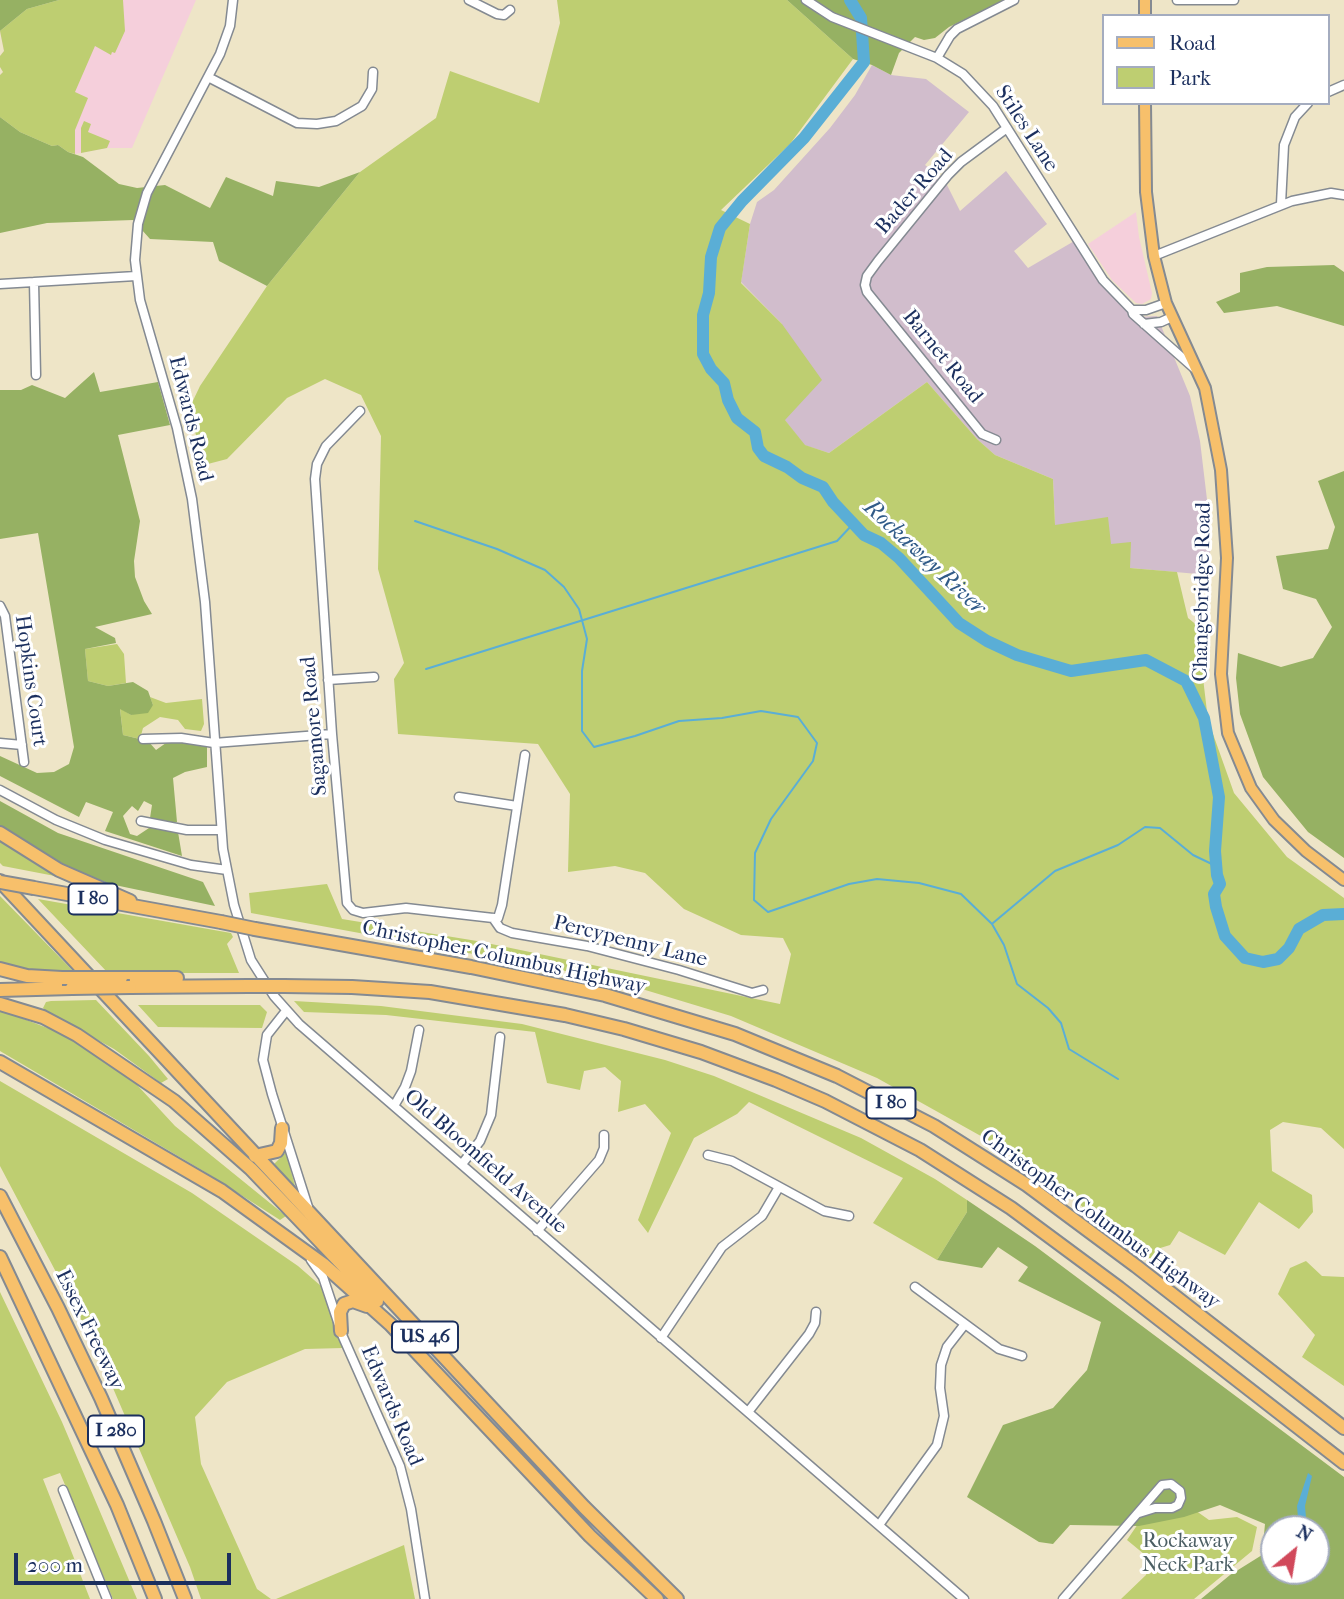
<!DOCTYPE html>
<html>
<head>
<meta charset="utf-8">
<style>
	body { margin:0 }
	#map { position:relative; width:1344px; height:1599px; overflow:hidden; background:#eee5c7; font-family:"IM FELL French Canon",serif }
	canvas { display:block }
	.legend { position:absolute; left:1102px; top:14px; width:228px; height:91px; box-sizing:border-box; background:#fff; border:2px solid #a4acbf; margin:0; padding:9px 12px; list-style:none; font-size:21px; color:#1b2f5e }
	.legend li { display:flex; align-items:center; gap:14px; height:35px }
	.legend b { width:35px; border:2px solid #a4acbf }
	.north { position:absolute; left:1260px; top:1515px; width:70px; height:70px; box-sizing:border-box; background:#fff; border:2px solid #a4acbf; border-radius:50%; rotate:30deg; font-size:19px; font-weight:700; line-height:28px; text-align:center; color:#1b2f5e }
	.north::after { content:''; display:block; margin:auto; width:24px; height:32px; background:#d1495b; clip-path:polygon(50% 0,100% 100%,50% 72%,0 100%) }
	.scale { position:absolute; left:14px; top:1553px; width:217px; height:32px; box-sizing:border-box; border:4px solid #1b2f5e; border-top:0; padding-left:9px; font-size:21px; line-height:24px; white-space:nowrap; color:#1b2f5e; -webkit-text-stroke:5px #fff; paint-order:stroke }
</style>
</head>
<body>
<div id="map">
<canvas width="1344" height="1599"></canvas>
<ul class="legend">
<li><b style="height:9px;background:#f7c06b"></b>Road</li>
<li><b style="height:19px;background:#bece71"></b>Park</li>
</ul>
<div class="north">N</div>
<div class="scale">200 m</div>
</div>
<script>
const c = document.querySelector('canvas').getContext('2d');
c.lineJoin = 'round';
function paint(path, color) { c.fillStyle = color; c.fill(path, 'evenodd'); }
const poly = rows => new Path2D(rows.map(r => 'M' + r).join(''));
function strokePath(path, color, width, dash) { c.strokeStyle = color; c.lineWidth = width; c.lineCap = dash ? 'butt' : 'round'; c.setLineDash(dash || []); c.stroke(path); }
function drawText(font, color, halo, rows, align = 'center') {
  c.font = font + ' "IM FELL French Canon",serif'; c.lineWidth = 6; c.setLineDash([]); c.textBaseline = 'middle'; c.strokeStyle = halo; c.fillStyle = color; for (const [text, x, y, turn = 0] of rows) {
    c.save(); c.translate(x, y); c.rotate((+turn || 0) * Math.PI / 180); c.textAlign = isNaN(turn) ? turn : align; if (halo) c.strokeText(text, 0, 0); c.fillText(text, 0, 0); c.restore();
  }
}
paint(poly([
	[59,0,196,0,132,148,107,148,75,154,0,117,0,75,3,72,0,67,0,56,4,51,0,31],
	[1136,212,1139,237,1152,293,1151,299,1142,304,1136,303,1112,280,1088,244]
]), '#f5cfdb');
paint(poly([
	[872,65,891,75,926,79,969,112,925,165,944,179,960,211,1006,171,1047,224,1014,251,1028,268,1076,240,1084,255,1139,317,1157,316,1190,396,1200,441,1211,533,1209,575,1130,568,1111,544,1055,525,1053,479,995,455,977,439,927,382,829,453,804,445,784,419,782,324,741,282,750,224,757,202,774,190,830,128,855,95]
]), '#d1bdcc');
paint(poly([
	[59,0,123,0,125,31,115,53,112,52,111,55,95,46,75,92,88,98,75,130,75,154,68,152,58,145,52,146,20,132,0,117,0,75,3,72,0,67,0,56,4,51,0,31,27,9],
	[557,0,787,0,853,59,790,144,721,210,750,224,741,283,782,324,822,380,785,420,805,445,829,453,927,382,977,439,995,455,1053,479,1055,525,1108,517,1111,544,1131,542,1130,568,1177,572,1188,618,1204,631,1203,678,1208,720,1234,793,1287,857,1344,898,1344,1149,1321,1128,1283,1122,1270,1130,1272,1171,1312,1195,1313,1212,1299,1229,1259,1202,1225,1255,1179,1231,1170,1245,1157,1249,1157,1262,1173,1276,1075,1201,988,1140,877,1078,731,1016,609,979,251,913,249,893,327,884,342,919,477,941,780,1004,791,954,783,938,741,935,684,909,645,873,615,866,568,872,570,794,538,744,398,734,394,679,404,663,378,569,381,436,361,395,325,379,287,398,227,459,204,465,189,409,200,386,267,286,360,172,436,118,450,71,539,103,560,23],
	[84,121,91,124,88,132,110,141,107,148,81,153,81,128],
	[117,644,124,654,126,683,108,686,88,681,85,649],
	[150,697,166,703,202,699,204,724,201,731,185,729,178,720,160,717,143,728,140,739,123,735,120,708,131,715,153,705],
	[0,839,60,877,3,866,0,863],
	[0,896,76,974,37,971,0,964],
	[38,899,231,933,233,937,227,944,239,973,108,973],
	[96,1000,149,1056,168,1079,161,1083,114,1049,47,1012,43,1008,46,1002,51,1001],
	[294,1001,381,1006,522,1024,665,1060,714,1076,861,1138,935,1179,967,1200,967,1212,937,1260,873,1223,903,1178,749,1102,737,1114,694,1138,648,1233,638,1220,671,1133,645,1104,618,1112,621,1081,605,1067,584,1071,580,1090,547,1083,535,1032,386,1015,304,1012],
	[138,1005,260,1005,267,1012,262,1028,158,1027],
	[0,1010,58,1032,127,1074,175,1126,286,1216,280,1220,205,1172,0,1051],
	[0,1081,192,1193,298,1266,337,1300,328,1306,343,1348,305,1349,227,1382,195,1417,201,1464,257,1589,271,1599,201,1599,190,1567,94,1344,0,1166],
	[286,1152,295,1186,293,1187,273,1165],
	[1306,1261,1322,1276,1344,1277,1344,1386,1302,1357,1315,1335,1278,1294,1290,1268],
	[0,1292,62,1422,137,1599,113,1599,60,1473,43,1479,90,1599,0,1599],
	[1185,1503,1209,1520,1237,1517,1257,1527,1252,1551,1194,1599,1121,1599,1146,1575,1150,1559,1127,1540,1142,1518],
	[404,1545,415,1599,276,1599]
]), '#bece71');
paint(poly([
	[0,0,59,0,27,9,0,31],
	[787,0,1004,0,949,27,935,38,924,40,915,37,899,53,891,75,872,65,853,59],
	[0,117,20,132,52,146,58,145,68,152,83,157,119,184,137,188,165,185,210,208,226,177,273,196,276,181,319,187,360,172,267,286,219,261,213,242,150,239,133,220,47,223,0,233],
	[1334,265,1344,272,1344,326,1277,306,1224,313,1216,302,1240,292,1240,273,1267,267],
	[94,372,100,392,158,382,170,425,118,435,140,521,134,561,135,577,144,601,152,614,95,627,115,638,116,643,85,649,88,681,108,686,133,682,148,691,153,705,148,713,131,715,120,709,123,735,148,741,156,750,173,738,207,744,207,767,185,772,173,778,177,822,163,822,150,818,152,805,144,801,138,811,132,806,123,816,130,834,137,836,149,828,159,827,178,832,182,856,105,831,113,812,86,802,79,817,0,776,0,756,37,773,54,772,69,764,74,747,38,533,0,539,0,390,21,390,32,385,65,398],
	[1344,471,1344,858,1308,832,1263,777,1240,714,1236,678,1238,653,1281,667,1313,658,1332,627,1316,599,1283,589,1276,556,1328,549,1335,527,1318,481],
	[0,801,58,833,203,882,215,906,110,884,70,868,0,826],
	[967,1200,1035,1246,1344,1477,1344,1599,1201,1599,1230,1575,1262,1555,1265,1524,1220,1505,1184,1517,1139,1526,1070,1525,1053,1544,1039,1542,967,1497,1003,1425,1053,1408,1087,1370,1101,1322,1018,1281,1028,1267,998,1247,982,1268,937,1260,967,1212],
	[1274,1529,1316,1529,1316,1571,1274,1571]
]), '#96b163');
paint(poly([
	[1308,1473,1312,1476,1305,1506,1307,1529,1299,1529,1297,1506]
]), '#5aaed6');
strokePath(poly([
	[415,521,497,549,545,570,564,587,579,609,587,639,582,671,582,731,594,747,635,736,679,721,722,718,761,711,798,717,817,743,813,761,771,819,755,853,754,900,768,912,849,884,877,879,919,883,961,894,992,924,1004,945,1017,984,1048,1008,1061,1023,1069,1049,1118,1079],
	[426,669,837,541,853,524],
	[993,923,1055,871,1118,845,1145,827,1160,828,1193,855,1216,866]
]), '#5aaed6', 2);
strokePath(poly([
	[850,0,861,18,864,62,804,138,742,201,720,228,711,257,709,293,703,315,703,354,711,369,724,383,728,400,737,418,755,432,758,448,764,456,787,467,802,478,823,487,833,502,864,535,881,543,899,558,959,623,987,641,1017,655,1071,671,1146,660,1186,681,1204,718,1219,797,1215,851,1217,875,1220,884,1214,894,1216,907,1225,936,1245,958,1263,962,1278,959,1289,948,1299,929,1323,915,1344,914]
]), '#5aaed6', 12);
const minor = poly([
	[233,0,230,26,220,54,147,193,138,224,135,260,140,300,177,428,192,499,205,602,223,849,234,905,251,960,274,996,299,1024,964,1599],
	[469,0,497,14,504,15,510,10],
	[806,0,832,17,937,58,963,74,993,106,1103,280,1132,310,1133,314,1195,369],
	[1177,0,1234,0],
	[937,58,950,36,957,29,1014,0],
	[208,77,297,123,317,124,336,121,362,106,372,89,373,72],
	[1328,92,1344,85],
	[1281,204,1284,145,1295,117,1308,103],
	[1154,256,1292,201,1331,193,1344,195],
	[34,282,36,375],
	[0,284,136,276],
	[1132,310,1146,310,1166,303],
	[1144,324,1161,322,1172,317],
	[360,411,326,446,317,464,315,479,332,734,347,903,353,910,363,913,406,908,493,918],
	[996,440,982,434,867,292,865,285,867,276,878,261,948,175,961,162,1007,128],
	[0,606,5,616,24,762],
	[328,680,374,677],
	[143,739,181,738,214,743,332,734],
	[0,743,22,745],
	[0,790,56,820,105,840,191,865,227,870],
	[459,797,517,806],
	[141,821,187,830,221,830],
	[493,918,500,928,512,933,587,946,679,970,752,993,763,990],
	[493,918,498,918,502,905,525,755],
	[286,1011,267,1035,263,1060,272,1094,308,1207],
	[394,1106,405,1087,411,1071,419,1030],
	[708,1155,732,1161,824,1211,849,1216],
	[462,1164,480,1141,491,1115,500,1037],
	[537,1231,599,1160,604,1148,604,1135],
	[311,1260,323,1277,343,1337,400,1466,411,1509,425,1599],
	[915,1287,999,1349,1022,1356],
	[661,1338,722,1247,762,1216,779,1187],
	[748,1412,809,1334,815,1323,816,1312],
	[63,1490,107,1599],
	[879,1525,937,1445,944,1416,940,1388,941,1365,947,1347,965,1324],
	[1063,1599,1162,1485,1171,1484,1180,1491,1181,1498,1178,1505,1172,1508,1155,1508,1139,1513]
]);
const major = poly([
	[1145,16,1145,0],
	[1145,103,1146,192,1154,256,1166,303,1205,388,1221,470,1227,558,1221,674,1228,733,1251,788,1274,820,1306,851,1344,880]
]);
const highway = poly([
	[0,833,59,870,130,901],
	[0,881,584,1507,677,1599],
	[34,888,221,922],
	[255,929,471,967,605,995,735,1034,837,1076,934,1126,1027,1185,1136,1266,1344,1428],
	[0,969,27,976,62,978],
	[121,978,177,978],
	[284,986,352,987,430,992,565,1015,624,1029,701,1052,776,1080,825,1101,920,1150,1011,1208,1119,1288,1344,1463],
	[130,987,248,986],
	[0,990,72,988],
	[0,1004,43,1017,77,1035,174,1101,251,1169,377,1301],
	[0,1062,222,1191,323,1264,390,1324,590,1536,657,1599],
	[255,1156,277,1151,281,1143,282,1128],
	[0,1196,58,1308,101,1398,154,1521,185,1599],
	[0,1257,117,1505,155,1599],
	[341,1331,340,1312,344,1304,353,1301,367,1306]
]);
strokePath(minor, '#848a92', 11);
strokePath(major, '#848a92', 14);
strokePath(highway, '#848a92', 16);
strokePath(minor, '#fff', 8);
strokePath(major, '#f7c06b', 10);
strokePath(highway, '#f7c06b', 12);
const highwayBridge = poly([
	[0,882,34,888],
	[221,922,255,929],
	[62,978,121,978],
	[248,986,284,986],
	[72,988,130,987]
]);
strokePath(highwayBridge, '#848a92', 16, []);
strokePath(highwayBridge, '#f7c06b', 12);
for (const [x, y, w] of [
	[93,899,49],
	[891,1103,49],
	[425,1337,66],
	[116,1431,56]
]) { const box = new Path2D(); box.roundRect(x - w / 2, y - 15.5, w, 31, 5); c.fillStyle = '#fff'; c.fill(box); strokePath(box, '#1b2f5e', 2); }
drawText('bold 19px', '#1b2f5e', null, [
	["I 80",93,899],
	["I 80",891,1103],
	["US 46",425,1337],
	["I 280",116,1431]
]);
drawText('21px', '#1b2f5e', '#fff', [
	["Stiles Lane",1026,129,57],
	["Bader Road",915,192,-49],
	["Barnet Road",942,357,51],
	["Edwards Road",190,419,76],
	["Changebridge Road",1203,592,-89],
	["Hopkins Court",30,681,82],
	["Sagamore Road",315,726,-95],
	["Percypenny Lane",630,942,14],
	["Christopher Columbus Highway",504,958,12],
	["Old Bloomfield Avenue",485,1162,41],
	["Christopher Columbus Highway",1100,1220,36],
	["Essex Freeway",89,1330,64],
	["Edwards Road",391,1406,67]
]);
drawText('21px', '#4c5f64', '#fff', [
	["Rockaway",1188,1542],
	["Neck Park",1188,1566]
]);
drawText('italic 23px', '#315b88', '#fff', [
	["Rockaway River",924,558,43]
]);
</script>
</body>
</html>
